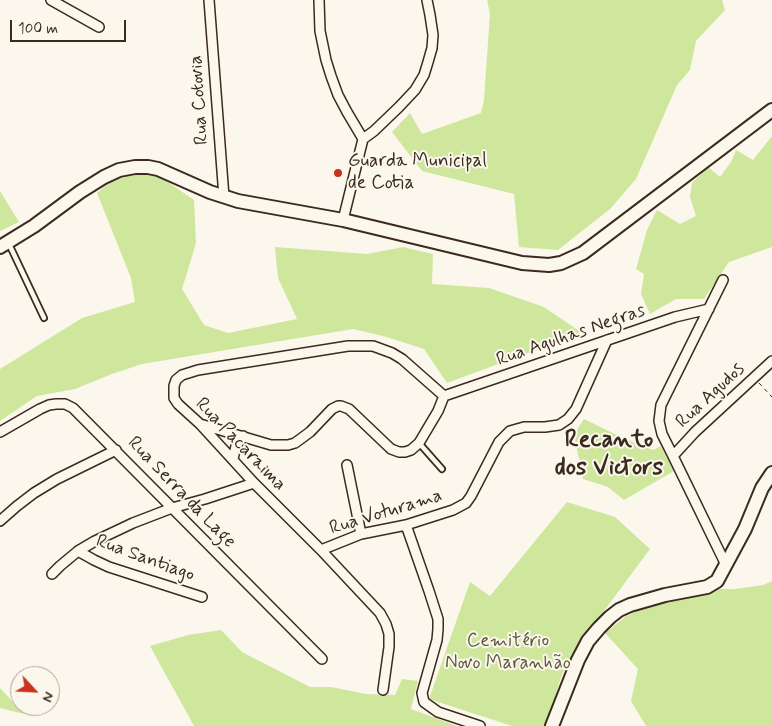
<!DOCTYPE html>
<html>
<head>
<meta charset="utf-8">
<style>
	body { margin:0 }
	#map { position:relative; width:772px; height:726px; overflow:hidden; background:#fbf7ec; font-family:Mynerve,sans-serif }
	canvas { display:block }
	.north { position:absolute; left:10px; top:666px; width:50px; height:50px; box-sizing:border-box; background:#fbf7ec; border:1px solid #aea59a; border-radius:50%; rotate:115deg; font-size:14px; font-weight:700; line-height:20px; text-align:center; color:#3b2a1e }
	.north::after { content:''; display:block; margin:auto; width:18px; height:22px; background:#c8321e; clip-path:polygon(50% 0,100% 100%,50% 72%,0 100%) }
	.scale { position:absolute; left:10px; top:20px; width:116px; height:22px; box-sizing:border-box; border:2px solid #3b2a1e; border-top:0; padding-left:6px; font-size:15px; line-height:18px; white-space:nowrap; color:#3b2a1e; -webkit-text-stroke:4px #fbf7ec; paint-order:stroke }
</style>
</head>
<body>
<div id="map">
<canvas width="772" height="726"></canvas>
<div class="north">N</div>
<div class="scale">100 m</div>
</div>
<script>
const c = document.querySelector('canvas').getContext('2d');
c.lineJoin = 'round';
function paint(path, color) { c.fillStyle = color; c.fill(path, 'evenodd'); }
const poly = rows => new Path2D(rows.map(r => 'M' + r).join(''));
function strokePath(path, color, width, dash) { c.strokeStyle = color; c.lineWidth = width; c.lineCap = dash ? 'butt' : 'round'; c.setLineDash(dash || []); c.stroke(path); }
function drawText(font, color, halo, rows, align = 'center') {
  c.font = font + ' Mynerve,sans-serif'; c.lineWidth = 4; c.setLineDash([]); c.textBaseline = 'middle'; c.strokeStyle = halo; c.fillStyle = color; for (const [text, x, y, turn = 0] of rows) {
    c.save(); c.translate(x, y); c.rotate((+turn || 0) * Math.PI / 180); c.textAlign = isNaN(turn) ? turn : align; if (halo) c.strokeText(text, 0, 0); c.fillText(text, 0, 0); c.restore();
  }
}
paint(poly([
	[487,0,722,0,725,10,696,41,690,70,677,85,636,179,610,209,558,250,519,247,514,194,422,171,392,132,410,113,422,134,481,113,484,100,490,14],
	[772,136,772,247,729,262,704,299,676,299,650,314,641,294,644,274,636,269,647,230,657,210,680,224,696,216,690,197,692,183,708,167,720,177,731,162,736,150,753,160],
	[156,174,194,200,196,243,182,289,204,325,228,333,297,319,278,278,275,247,367,254,403,247,433,254,432,284,489,288,544,307,582,333,447,383,424,349,383,336,353,329,142,364,112,374,75,389,37,396,0,421,0,369,82,318,135,302,131,278,97,193,119,175],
	[0,191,19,222,0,231],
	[584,419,623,438,653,450,661,446,674,471,624,500,608,487,583,479,574,434],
	[567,502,615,517,650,549,572,654,561,677,546,726,512,726,429,699,470,582,490,596],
	[772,581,772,726,646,726,631,701,638,669,605,633,625,617,650,604,718,589,735,589,763,585],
	[221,630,242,652,310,687,331,687,366,694,395,695,402,679,418,681,411,709,457,726,194,726,150,646,188,635],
	[0,688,1,689,24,714,0,708]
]), '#cee79d');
const lane = poly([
	[9,244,44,318],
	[419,443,442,469]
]);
const street = poly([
	[51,0,99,27],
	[209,0,224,197],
	[319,0,320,31,326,60,331,76,338,95,347,112,363,139],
	[343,220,363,139,374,131,399,107,415,90,424,75,428,62,432,48,433,35,430,15,427,0],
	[723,280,661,405,659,421,662,434,673,456,726,565],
	[444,396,675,317,709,309],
	[200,424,271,445,288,445,295,443,310,432,332,409,338,406,341,406,349,409,391,449,399,452,405,452,411,450,419,443,438,411,444,396],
	[0,432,40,409,49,405,56,404,65,404,73,408,322,659],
	[673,456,695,432,772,361],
	[233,459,236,446,243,436],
	[347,465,361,534],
	[0,521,17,506,34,493,57,479,116,450],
	[406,525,429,591,438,619,438,629,437,640,422,693,424,702,438,712,480,726],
	[321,550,361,534,406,525,453,510,466,503,471,496,499,442,510,431,524,427,545,427,559,425,568,419,576,409,607,340],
	[78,551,94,560,109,567,202,597],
	[52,574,60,566,78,551,95,541,133,523,172,508,205,499,254,483],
	[383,690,389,647,389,634,386,624,380,613,321,550,254,483,200,424,178,404,174,398,174,386,176,380,182,375,198,370,348,346,373,346,392,353,402,359,444,396]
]);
const secondary = poly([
	[0,247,34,226,80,192,104,177,119,170,135,167,148,167,158,169,210,192,238,201,343,220,522,263,549,265,561,263,583,253,772,110],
	[552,726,578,660,588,641,599,628,610,617,619,610,630,605,665,595,707,587,717,581,745,529,762,488,772,473]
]);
strokePath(lane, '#3b2a1e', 8);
strokePath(street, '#3b2a1e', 12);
strokePath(secondary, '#3b2a1e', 16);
strokePath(poly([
	[759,383,772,397]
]), '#3b2a1e', 1, [4, 4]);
strokePath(lane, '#fbf7ec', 4.5);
strokePath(street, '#fbf7ec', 9);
strokePath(secondary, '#fbf7ec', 12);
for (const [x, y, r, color] of [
	[338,173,5,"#c8321e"]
]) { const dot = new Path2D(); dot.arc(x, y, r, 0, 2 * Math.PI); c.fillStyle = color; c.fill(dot); strokePath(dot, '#fbf7ec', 2); }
drawText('19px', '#3b2a1e', '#fbf7ec', [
	["Rua Cotovia",200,100,-94],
	["Rua Agulhas Negras",571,336,-19],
	["Rua Agudos",711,396,-43],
	["Rua Pacaraima",240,445,46],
	["Rua Serra da Lage",181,493,46],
	["Rua Voturama",386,513,-17],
	["Rua Santiago",145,559,20]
]);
drawText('19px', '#3b2a1e', '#fbf7ec', [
	["Guarda Municipal",348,162],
	["de Cotia",348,184]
], 'left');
drawText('19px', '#60593e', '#fbf7ec', [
	["Cemitério",508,642],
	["Novo Maranhão",508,664]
]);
drawText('bold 24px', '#3b2a1e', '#fbf7ec', [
	["Recanto",609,441],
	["dos Victors",609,469]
]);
</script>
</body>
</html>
